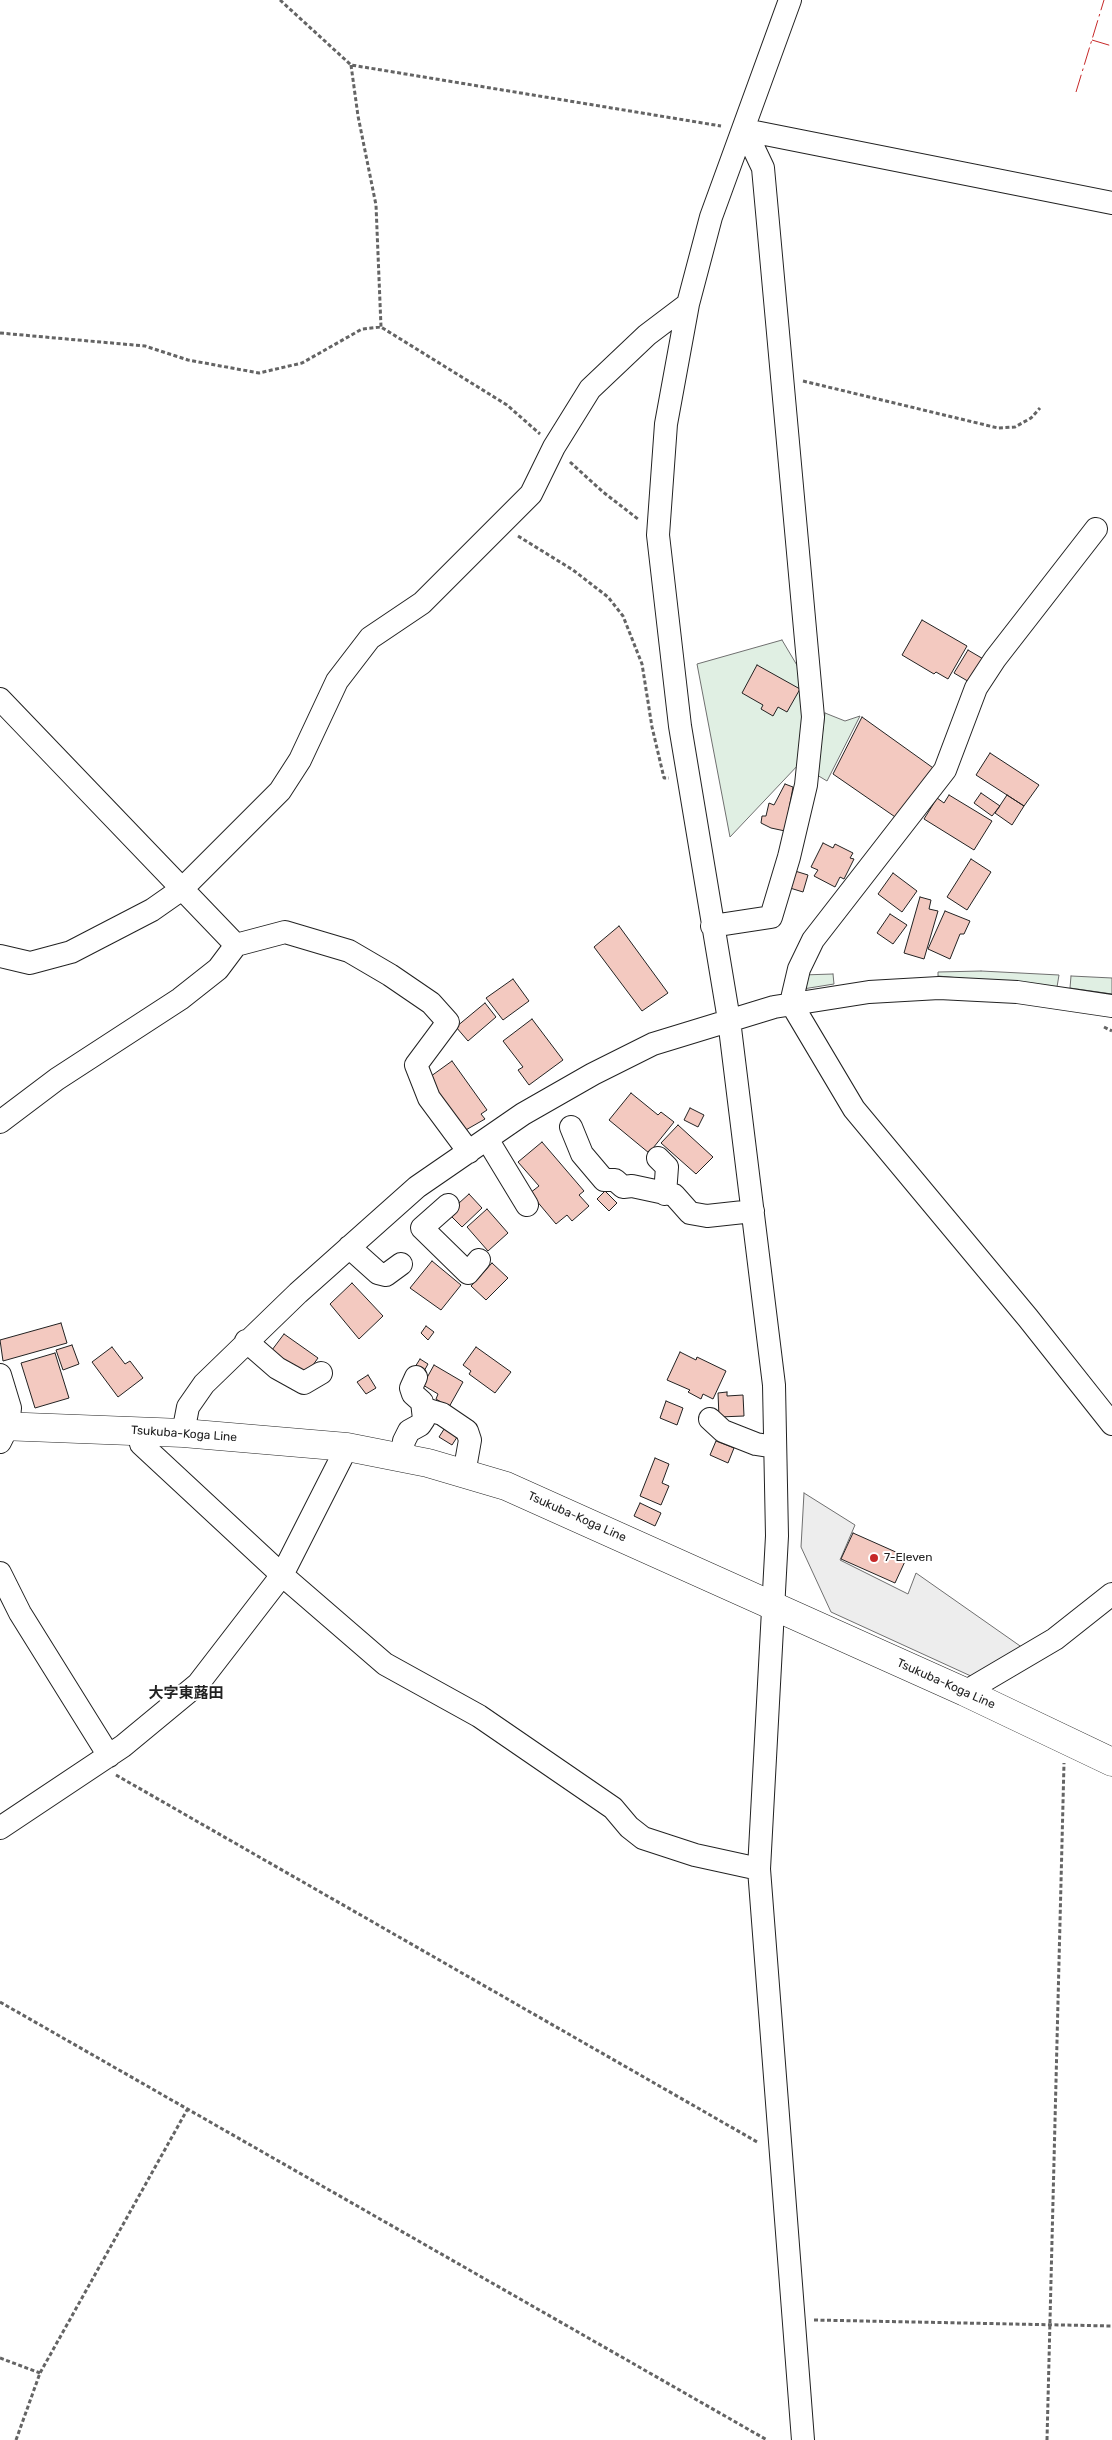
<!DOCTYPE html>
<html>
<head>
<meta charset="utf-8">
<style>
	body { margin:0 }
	canvas { display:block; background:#fff }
</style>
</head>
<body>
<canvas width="1112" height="2440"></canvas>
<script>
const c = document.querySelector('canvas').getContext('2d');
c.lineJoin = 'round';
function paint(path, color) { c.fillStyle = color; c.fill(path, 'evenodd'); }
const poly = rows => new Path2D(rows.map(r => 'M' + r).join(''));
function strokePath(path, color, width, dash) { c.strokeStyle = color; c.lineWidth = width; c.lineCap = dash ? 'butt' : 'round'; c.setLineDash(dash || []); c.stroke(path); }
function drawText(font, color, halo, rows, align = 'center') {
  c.font = font + ' Rubik,"Noto Sans JP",sans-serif'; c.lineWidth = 4; c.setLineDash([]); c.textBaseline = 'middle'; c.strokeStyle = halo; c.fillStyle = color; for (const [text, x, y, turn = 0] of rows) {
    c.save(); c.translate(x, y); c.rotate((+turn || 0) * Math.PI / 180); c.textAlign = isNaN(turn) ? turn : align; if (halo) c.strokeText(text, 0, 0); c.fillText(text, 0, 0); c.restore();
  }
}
const green = poly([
	[782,640,801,672,804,724,800,763,730,837,697,664,782,640],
	[825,713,845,721,860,716,827,781,817,775,825,713],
	[981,971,1059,975,1057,987,938,976,938,972,981,971],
	[833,974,834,984,803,989,802,975,833,974],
	[1071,976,1112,978,1112,994,1070,988,1071,976]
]);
paint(green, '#e0efe3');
strokePath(green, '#6f6f6f', 1);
const parking = poly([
	[804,1493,855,1525,840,1560,908,1594,916,1573,1023,1648,973,1677,831,1612,801,1547,804,1493]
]);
paint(parking, '#ededed');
strokePath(parking, '#6f6f6f', 1);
const building = poly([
	[922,620,967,646,948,679,936,672,934,674,902,655,922,620],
	[968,650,985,660,971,683,954,673,968,650],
	[757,665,800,689,787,712,778,707,773,716,761,709,763,705,742,693,757,665],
	[862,717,936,770,901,821,833,774,862,717],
	[990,753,1039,785,1024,806,976,775,990,753],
	[785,784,793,787,785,831,771,828,761,823,762,816,766,816,769,803,774,805,785,784],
	[981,793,1000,806,992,816,974,803,981,793],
	[949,795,992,821,974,850,924,819,937,798,944,803,949,795],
	[1007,795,1024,806,1012,825,995,813,1007,795],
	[823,843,833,848,835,844,853,853,850,858,854,859,844,879,840,877,835,887,814,876,818,870,811,867,823,843],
	[971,859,991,872,967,910,947,897,971,859],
	[795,871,808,875,803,892,790,888,795,871],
	[893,873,917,891,902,912,878,894,893,873],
	[920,897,931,900,929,909,938,911,924,959,904,953,920,897],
	[945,911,970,921,964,934,960,934,950,959,928,949,945,911],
	[890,914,907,925,893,944,877,933,890,914],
	[619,926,668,993,642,1011,594,947,619,926],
	[513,979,529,1001,503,1020,486,998,513,979],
	[485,1003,496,1017,468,1041,456,1027,485,1003],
	[532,1019,563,1060,529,1085,518,1070,523,1067,503,1041,532,1019],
	[452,1061,487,1110,481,1114,485,1119,464,1131,427,1079,452,1061],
	[631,1093,658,1115,661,1112,674,1122,649,1153,609,1120,631,1093],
	[690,1108,704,1115,698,1127,684,1120,690,1108],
	[678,1125,713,1157,696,1174,661,1143,678,1125],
	[542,1142,584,1191,579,1195,589,1206,572,1221,567,1215,556,1224,530,1193,539,1186,518,1162,542,1142],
	[605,1191,617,1203,609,1211,597,1199,605,1191],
	[469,1194,482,1208,462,1227,448,1213,469,1194],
	[487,1209,508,1233,488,1251,467,1227,487,1209],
	[432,1261,461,1285,441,1310,410,1288,432,1261],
	[492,1263,508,1278,486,1300,471,1286,492,1263],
	[352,1283,383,1316,359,1339,330,1304,352,1283],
	[61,1323,67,1343,3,1361,0,1340,61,1323],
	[426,1326,434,1332,428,1340,421,1333,426,1326],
	[284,1334,318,1358,303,1379,269,1354,284,1334],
	[72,1345,79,1364,63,1370,56,1350,72,1345],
	[112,1347,125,1364,130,1361,143,1378,118,1397,92,1362,112,1347],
	[476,1347,511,1372,495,1393,469,1374,471,1371,463,1365,476,1347],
	[680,1352,696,1360,697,1357,726,1371,713,1399,703,1394,701,1399,688,1392,690,1390,667,1380,680,1352],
	[55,1353,69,1398,35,1408,21,1363,55,1353],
	[420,1359,428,1364,423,1373,415,1367,420,1359],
	[434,1365,463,1382,449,1407,436,1399,438,1394,423,1385,434,1365],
	[368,1375,376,1388,366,1394,357,1382,368,1375],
	[727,1392,727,1396,743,1395,744,1416,719,1417,718,1393,727,1392],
	[666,1401,683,1408,677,1425,660,1418,666,1401],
	[448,1423,461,1431,452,1445,439,1437,448,1423],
	[716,1441,734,1448,728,1463,710,1455,716,1441],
	[655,1458,669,1464,662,1483,669,1486,661,1505,640,1496,655,1458],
	[640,1503,661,1513,655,1526,634,1516,640,1503],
	[853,1533,907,1557,895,1583,841,1559,853,1533]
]);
paint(building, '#f3c9c0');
strokePath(building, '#222', 1);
const minor = poly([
	[790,0,711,217,688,304,666,424,658,535,680,726,729,1020,774,1385,777,1536,759,1869,803,2440],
	[745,130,1112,203],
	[1096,529,995,659,976,688,945,770,813,940,799,969,791,1003,854,1109,1028,1318,1112,1424],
	[0,699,236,945],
	[712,926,771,917,789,857,806,785,813,717,763,168,745,130],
	[0,956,30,963,71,952,152,910,182,889,280,791,300,760,337,681,370,638,422,603,531,494,554,447,590,389,647,335,688,304],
	[0,1122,57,1079,180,999,218,969,236,945,285,932,349,951,390,975,431,1003,448,1022,416,1065,429,1098,469,1152],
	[571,1127,582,1154,604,1180,615,1180,623,1187,632,1186,674,1195,690,1213,707,1216,753,1211],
	[487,1139,527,1205],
	[658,1158,667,1167,665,1194],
	[448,1205,422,1228,468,1273,479,1260],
	[349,1247,378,1273,386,1275,401,1264],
	[246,1341,277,1368,304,1383,321,1373],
	[0,1375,10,1408,8,1426,0,1442],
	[425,1409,442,1414,467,1431,470,1440,464,1474],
	[710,1419,723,1431,756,1444,775,1447],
	[183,1433,188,1407,204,1384,298,1293,417,1187,523,1114,593,1074,653,1044,774,1007,869,992,939,988,1017,992,1112,1006],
	[347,1447,282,1575,385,1664,479,1716,613,1808,629,1827,643,1838,695,1855,759,1869],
	[401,1458,404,1441,409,1431,420,1425,424,1419,422,1402,413,1394,411,1388,416,1377],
	[0,1573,20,1613,109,1756],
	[965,1692,1055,1639,1112,1594],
	[0,1828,123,1746,198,1684,282,1575,141,1444,139,1431]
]);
const major = poly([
	[0,1426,183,1433,347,1447,428,1463,506,1486,965,1692,1112,1762]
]);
strokePath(minor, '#222', 24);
strokePath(major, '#222', 29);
strokePath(poly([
	[280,0,351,65,721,126],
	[351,65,358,116,376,205,381,327],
	[0,333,145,346,188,360,259,373,302,363,362,329,381,327,507,405,540,434],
	[803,381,998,428,1015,427,1031,418,1040,408],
	[570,462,603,492,638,519],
	[518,536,573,570,608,597,623,616,642,664,652,727,664,778,669,778],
	[1104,1027,1112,1031],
	[116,1775,759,2143],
	[0,2002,767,2440],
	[814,2320,1112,2326],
	[0,2358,40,2373],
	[16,2440,40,2373,187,2110],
	[1047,2440,1064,1763]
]), '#646464', 3, [4, 2.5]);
strokePath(minor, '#fff', 22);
strokePath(major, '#fff', 28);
strokePath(poly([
	[1092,40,1112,46],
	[1076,92,1104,0]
]), '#c62828', 1, [18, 4, 2.5, 4]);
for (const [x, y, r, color] of [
	[874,1558,5,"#c62828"]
]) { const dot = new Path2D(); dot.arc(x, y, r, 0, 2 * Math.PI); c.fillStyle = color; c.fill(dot); strokePath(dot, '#fff', 2); }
drawText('12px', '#222', '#fff', [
	["Tsukuba-Koga Line",184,1434,4],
	["Tsukuba-Koga Line",577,1517,24],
	["Tsukuba-Koga Line",946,1684,24]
]);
drawText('12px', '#222', '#fff', [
	["7-Eleven",884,1558]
], 'left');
drawText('bold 15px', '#222', '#fff', [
	["大字東蕗田",186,1694]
]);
</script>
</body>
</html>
